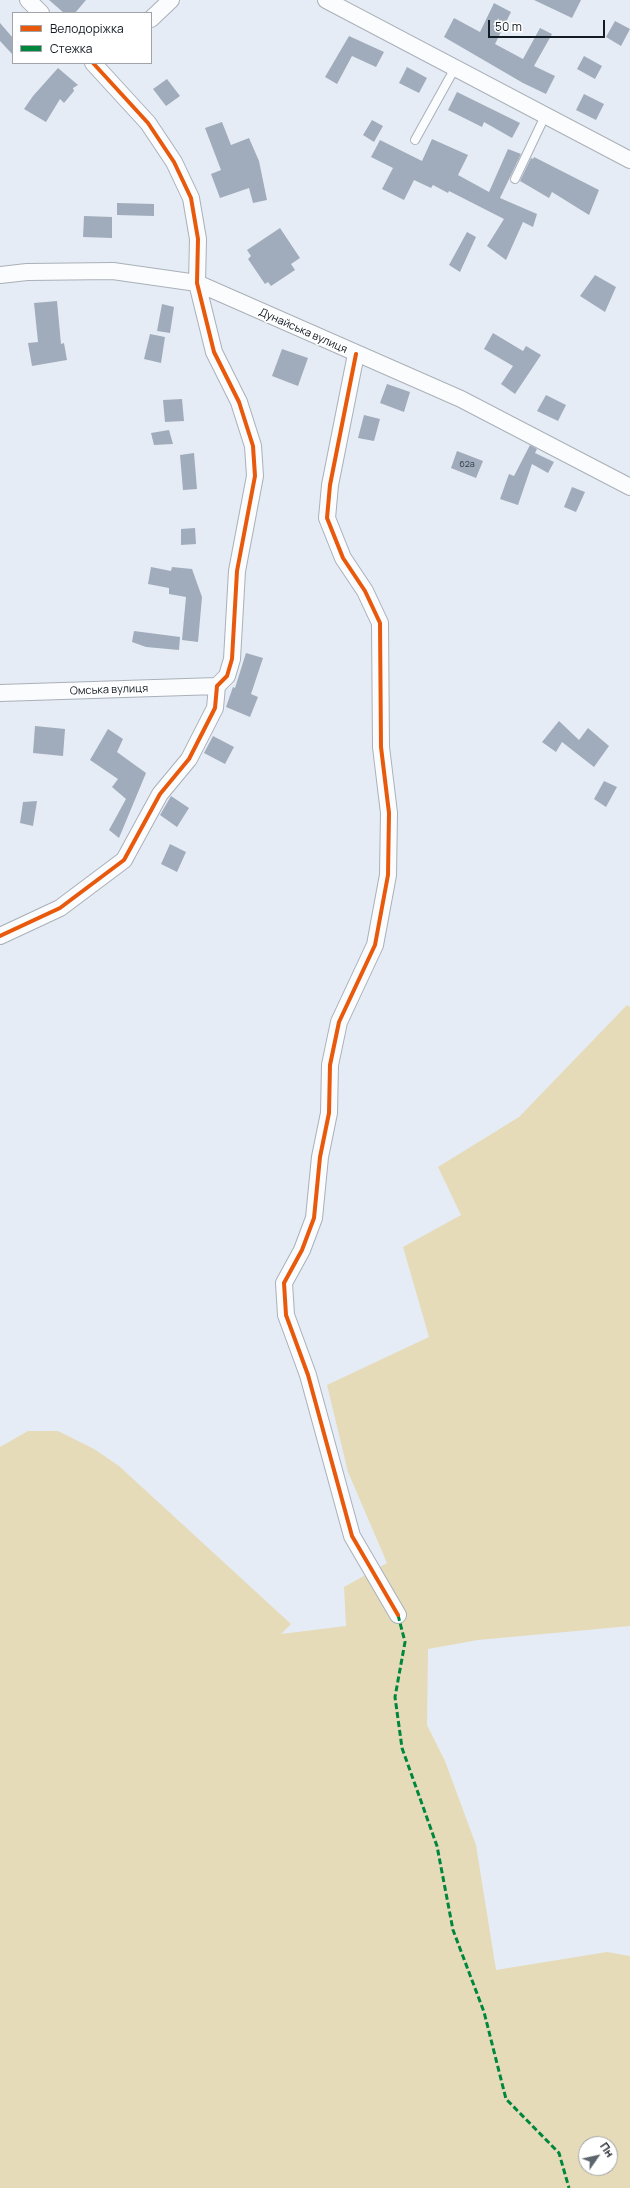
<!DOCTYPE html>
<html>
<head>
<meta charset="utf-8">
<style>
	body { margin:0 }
	#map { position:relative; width:630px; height:2188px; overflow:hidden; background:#e5ecf5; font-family:Manrope,sans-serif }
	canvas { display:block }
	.legend { position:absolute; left:12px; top:12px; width:140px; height:52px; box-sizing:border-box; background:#fff; border:1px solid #a0a3a7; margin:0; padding:5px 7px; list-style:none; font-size:12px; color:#121a23 }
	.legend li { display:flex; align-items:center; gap:8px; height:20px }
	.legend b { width:20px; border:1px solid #a0a3a7 }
	.north { position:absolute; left:578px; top:2136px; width:40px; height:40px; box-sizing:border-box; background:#fff; border:1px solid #a0a3a7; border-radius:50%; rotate:56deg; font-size:11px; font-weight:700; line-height:16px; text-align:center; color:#121a23 }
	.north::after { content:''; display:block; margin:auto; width:14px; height:18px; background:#5c646c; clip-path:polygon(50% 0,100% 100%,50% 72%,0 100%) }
	.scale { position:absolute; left:488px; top:20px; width:117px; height:18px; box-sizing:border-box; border:2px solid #121a23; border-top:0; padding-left:5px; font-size:12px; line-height:14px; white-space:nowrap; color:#121a23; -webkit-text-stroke:3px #fff; paint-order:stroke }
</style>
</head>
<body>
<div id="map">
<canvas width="630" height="2188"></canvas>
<ul class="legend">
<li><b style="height:5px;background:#e8590c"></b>Велодоріжка</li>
<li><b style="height:5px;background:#00873e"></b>Стежка</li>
</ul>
<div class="north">Пн</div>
<div class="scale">50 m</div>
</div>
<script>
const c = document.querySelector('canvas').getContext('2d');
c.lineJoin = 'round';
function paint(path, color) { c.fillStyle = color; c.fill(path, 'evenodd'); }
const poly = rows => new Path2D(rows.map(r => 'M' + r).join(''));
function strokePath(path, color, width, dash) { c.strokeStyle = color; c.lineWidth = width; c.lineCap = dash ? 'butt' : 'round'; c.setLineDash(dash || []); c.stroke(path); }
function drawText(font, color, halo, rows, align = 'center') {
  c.font = font + ' Manrope,sans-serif'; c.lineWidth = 3.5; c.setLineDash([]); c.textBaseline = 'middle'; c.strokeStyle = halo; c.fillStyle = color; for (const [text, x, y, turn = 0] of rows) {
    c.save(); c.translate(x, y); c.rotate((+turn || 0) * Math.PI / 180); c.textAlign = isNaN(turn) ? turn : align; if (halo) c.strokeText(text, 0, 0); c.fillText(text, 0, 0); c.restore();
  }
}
paint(poly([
	[627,1005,630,1007,630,1626,478,1640,428,1649,427,1725,445,1761,476,1845,496,1970,607,1952,630,1956,630,2188,0,2188,0,1447,28,1431,58,1431,94,1449,119,1466,291,1624,281,1634,346,1626,344,1587,387,1563,348,1472,327,1385,429,1337,403,1247,461,1215,438,1167,519,1117],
	[586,2144,610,2144,610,2168,586,2168]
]), '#e6dbb8');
paint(poly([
	[49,0,86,0,75,13,64,13],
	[534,0,581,0,572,18],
	[494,3,511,12,495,44,523,59,540,28,552,34,534,66,555,76,546,94,523,83,444,37,454,18,480,32],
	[615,21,630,29,621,46,606,37],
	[0,23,13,38,13,55,0,41],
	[349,36,384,52,376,67,352,56,337,84,325,77],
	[584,56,602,66,595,79,577,69],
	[407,67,427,78,419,93,399,83],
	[58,68,78,85,73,88,74,91,64,103,60,99,46,122,24,109,33,96],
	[167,79,180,96,166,106,153,89],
	[457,92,520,123,512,138,484,122,482,127,448,110],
	[584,94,604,104,596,120,576,110],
	[372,120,383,126,374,142,363,135],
	[222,122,231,145,249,138,259,161,267,200,253,203,249,188,220,198,211,174,221,170,205,128],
	[432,139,468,155,458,175,489,192,508,149,521,154,500,198,537,214,533,227,523,222,506,260,487,246,504,219,449,191,448,193,433,185,431,188,414,180,404,200,382,189,393,168,371,157,380,140,422,161],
	[534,157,599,190,589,215,552,192,549,198,520,181,531,158,533,159],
	[117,203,154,204,154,216,117,215],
	[84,216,112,217,112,238,83,237],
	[280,228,300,258,291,264,295,270,271,286,268,282,265,284,248,259,251,256,247,250],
	[467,232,476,237,460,272,449,265],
	[595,275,616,287,605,312,580,296],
	[57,301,61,344,64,343,67,360,32,366,28,343,38,342,34,303],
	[162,304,174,307,170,333,157,331],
	[493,333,523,351,526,346,541,355,515,394,501,384,513,366,484,349],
	[150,334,165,337,161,363,144,359],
	[282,349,308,358,298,386,272,376],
	[387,384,410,392,404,412,380,403],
	[546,395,566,405,558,421,537,411],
	[182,399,184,421,165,422,163,400],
	[364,415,380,419,374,441,358,438],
	[169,430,173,444,154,445,151,433],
	[530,445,537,449,535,453,554,462,548,473,532,464,518,505,500,499,509,474,514,476],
	[457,451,483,461,476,478,451,468],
	[194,453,197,489,183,490,180,455],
	[572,487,585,492,576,512,564,507],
	[195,528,196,544,181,545,181,529],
	[151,567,171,571,172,567,192,569,202,597,198,642,182,640,186,597,169,594,169,588,148,584],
	[134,631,180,637,179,650,146,647,132,642],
	[246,653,263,658,251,694,258,697,250,717,226,707,233,687,235,688],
	[559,721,579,740,588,728,609,746,594,767,562,742,556,752,542,742],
	[35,726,65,729,63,756,33,753],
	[108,729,123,739,117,752,146,773,119,838,109,830,126,799,112,787,118,779,90,760],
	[213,736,234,747,225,764,204,753],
	[604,781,617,787,606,807,594,799],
	[171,796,189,808,177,827,160,815],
	[37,801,33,826,20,823,23,802],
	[170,844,186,852,177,872,161,864]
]), '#a0acbb');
const lane = poly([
	[415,140,455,68],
	[515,179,545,116]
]);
const street = poly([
	[28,0,41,13],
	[326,0,630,160],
	[151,19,171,0],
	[0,275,27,272,113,271,197,283,461,399,630,487],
	[356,354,330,485,327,518,343,558,365,591,380,623,381,747,389,813,388,875,375,945,339,1022,330,1065,329,1113,320,1157,314,1218,302,1250,284,1283,286,1315,308,1375,352,1536,398,1615],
	[0,693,217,686],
	[0,936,60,908,124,860,160,794,189,759,215,708,217,686,227,676,232,659,237,571,255,476,253,446,239,402,214,352,197,283,198,239,191,198,174,162,148,123,93,63]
]);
strokePath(lane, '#aab0b8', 10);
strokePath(street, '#aab0b8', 18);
strokePath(lane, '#fbfcfe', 8);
strokePath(street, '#fbfcfe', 16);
strokePath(poly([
	[398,1615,405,1642,395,1697,402,1748,437,1846,453,1930,484,2012,506,2099,559,2153,569,2188]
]), '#00873e', 3, [6, 3]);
strokePath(poly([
	[356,354,330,485,327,518,343,558,365,591,380,623,381,747,389,813,388,875,375,945,339,1022,330,1065,329,1113,320,1157,314,1218,302,1250,284,1283,286,1315,308,1375,352,1536,398,1615],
	[0,936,60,908,124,860,160,794,189,759,215,708,217,686,227,676,232,659,237,571,255,476,253,446,239,402,214,352,197,283,198,239,191,198,174,162,148,123,93,63]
]), '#e8590c', 4);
drawText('9px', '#363e49', null, [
	["62а",467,464]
]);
drawText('11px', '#121a23', '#fff', [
	["Дунайська вулиця",303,331,24],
	["Омська вулиця",109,690,-2]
]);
</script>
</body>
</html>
